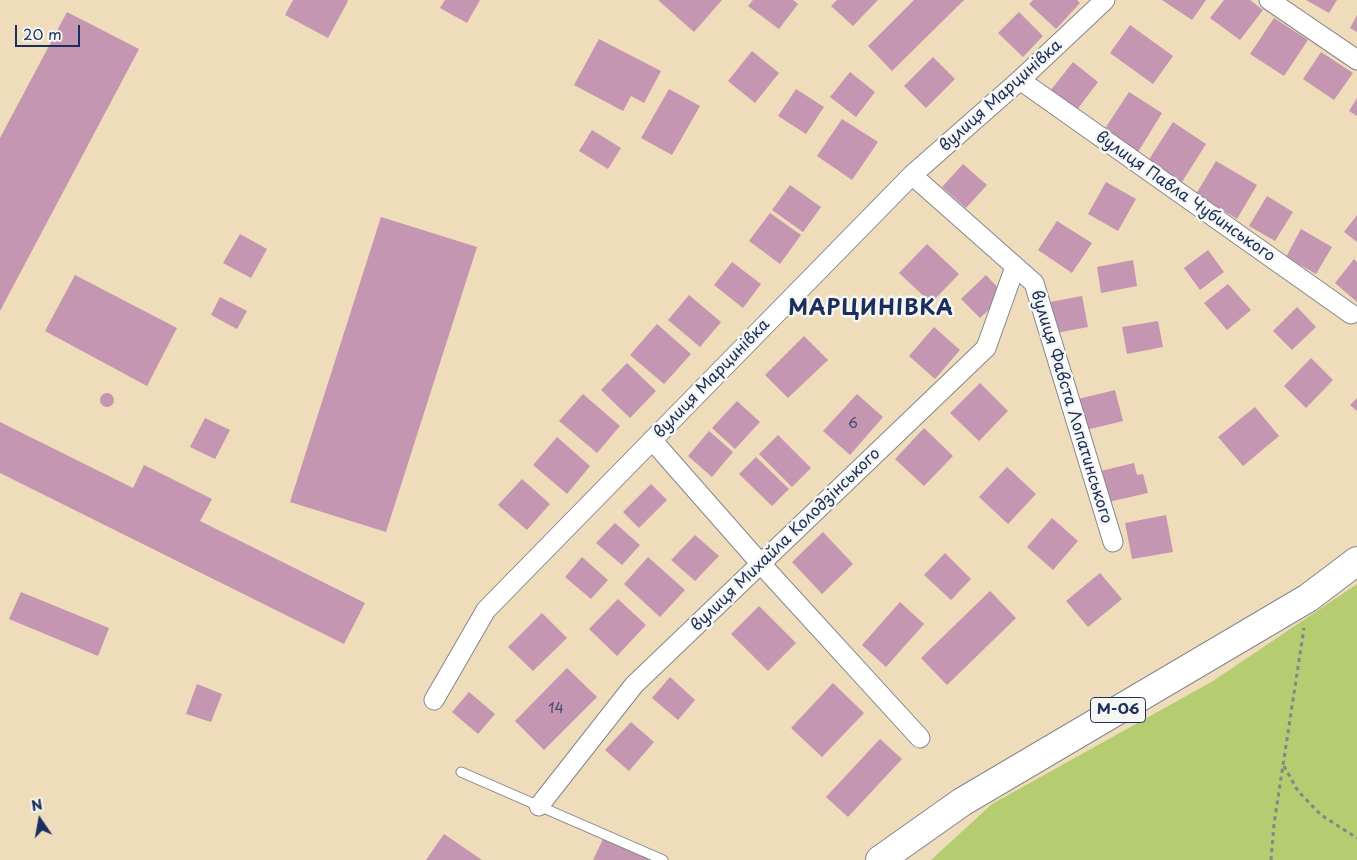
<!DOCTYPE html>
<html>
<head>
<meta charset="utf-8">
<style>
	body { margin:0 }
	#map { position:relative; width:1357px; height:860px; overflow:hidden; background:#eedcba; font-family:"Playpen Sans",sans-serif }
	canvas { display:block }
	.north { position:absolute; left:15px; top:795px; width:50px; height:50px; -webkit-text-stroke:4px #f6f6f2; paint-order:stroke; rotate:348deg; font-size:14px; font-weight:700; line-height:20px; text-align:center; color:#1b2f5e }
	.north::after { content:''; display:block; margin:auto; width:18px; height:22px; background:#1b2f5e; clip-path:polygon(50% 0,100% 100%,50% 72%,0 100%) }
	.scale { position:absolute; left:15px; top:25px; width:65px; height:22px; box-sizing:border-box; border:2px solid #1b2f5e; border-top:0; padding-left:6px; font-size:15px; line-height:18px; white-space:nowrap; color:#1b2f5e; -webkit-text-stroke:4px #f6f6f2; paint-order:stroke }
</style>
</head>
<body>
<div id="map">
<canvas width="1357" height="860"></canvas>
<div class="north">N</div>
<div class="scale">20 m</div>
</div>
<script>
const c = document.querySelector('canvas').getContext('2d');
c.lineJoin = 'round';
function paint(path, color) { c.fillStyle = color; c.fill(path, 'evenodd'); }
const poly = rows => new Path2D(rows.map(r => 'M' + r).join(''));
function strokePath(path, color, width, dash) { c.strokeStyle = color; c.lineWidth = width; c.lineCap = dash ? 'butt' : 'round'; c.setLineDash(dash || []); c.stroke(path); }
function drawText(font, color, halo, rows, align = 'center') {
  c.font = font + ' "Playpen Sans",sans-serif'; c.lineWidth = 5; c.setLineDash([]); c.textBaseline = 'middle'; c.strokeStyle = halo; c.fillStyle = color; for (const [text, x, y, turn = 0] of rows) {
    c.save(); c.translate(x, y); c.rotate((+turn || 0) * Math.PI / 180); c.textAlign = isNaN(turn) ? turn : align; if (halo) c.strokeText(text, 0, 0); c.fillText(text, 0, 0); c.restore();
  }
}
paint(poly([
	[1357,584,1357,860,931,860,992,804,1213,681]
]), '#b5cc70');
paint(poly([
	[293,0,347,0,348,1,328,38,285,15],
	[445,0,480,0,467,23,440,8],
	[658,0,722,0,694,32],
	[753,0,793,0,798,4,779,29,748,6],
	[837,0,878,0,853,26,831,6],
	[914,0,964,0,892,71,868,46],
	[1033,0,1077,0,1080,3,1056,29,1029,4],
	[1162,0,1206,0,1192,20],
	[1224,0,1250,0,1263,10,1240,40,1210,18],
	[1306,0,1337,0,1329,13],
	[67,12,139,49,0,311,0,138],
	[1019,12,1043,36,1023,57,998,33],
	[1357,15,1357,32,1350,28],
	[1274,18,1308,40,1284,76,1250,54],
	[1130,25,1173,56,1153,84,1110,53],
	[599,39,661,71,644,103,631,96,623,111,574,85],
	[752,51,779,73,755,103,728,81],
	[1321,52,1353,73,1334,100,1303,79],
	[933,57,955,79,926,108,904,86],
	[1073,62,1098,82,1076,111,1050,91],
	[850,72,875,92,856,117,830,97],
	[669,89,700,106,672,155,641,138],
	[796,89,824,107,806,134,778,116],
	[1129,92,1162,113,1138,152,1104,130],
	[1357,98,1357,116,1349,111],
	[842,119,878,142,852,180,817,156],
	[1173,122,1206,144,1182,182,1148,161],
	[592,130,621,148,608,169,579,151],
	[1216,161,1257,185,1237,219,1196,194],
	[963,164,987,185,966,208,942,187],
	[1106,182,1136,199,1118,231,1088,214],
	[790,185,821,207,803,232,772,210],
	[1267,196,1293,212,1275,241,1249,226],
	[770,213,801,235,780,264,749,241],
	[1357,215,1357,242,1344,232],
	[381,217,477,247,386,532,290,502],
	[1057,221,1092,243,1072,273,1038,250],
	[1301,229,1332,247,1316,274,1286,257],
	[240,234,267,249,251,278,223,263],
	[927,244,959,274,931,303,899,273],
	[1208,250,1224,272,1200,290,1184,268],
	[1354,259,1357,262,1357,302,1335,283],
	[1133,260,1137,286,1101,293,1097,267],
	[732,262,761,284,743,308,714,285],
	[75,275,177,328,147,386,45,331],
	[986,275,1005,295,980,318,961,299],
	[1228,284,1251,310,1227,330,1204,303],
	[689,295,721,322,700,347,668,320],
	[1082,296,1088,327,1056,333,1050,302],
	[220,297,247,311,237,329,211,315],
	[1297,307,1316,327,1292,350,1273,331],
	[1158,321,1163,347,1127,354,1122,327],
	[657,324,691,354,664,384,630,355],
	[934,327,960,350,935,379,909,356],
	[804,336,828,360,788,398,765,375],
	[1311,358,1333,380,1306,408,1284,386],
	[627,363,656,391,630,418,601,390],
	[980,383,1008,411,979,441,950,413],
	[1115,390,1123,421,1086,430,1078,399],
	'100 400a7 7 0 1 1 14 0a7 7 0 1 1-14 0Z',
	[583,394,620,426,597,453,559,421],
	[857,394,883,417,850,455,823,431],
	[1357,398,1357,411,1350,405],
	[737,401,760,422,735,449,712,428],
	[1255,407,1279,436,1243,466,1218,437],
	[205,418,230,430,215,459,190,447],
	[0,422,133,488,144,465,212,499,200,521,365,603,344,644,0,473],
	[924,428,953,456,924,486,895,459],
	[709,431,733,452,712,477,688,456],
	[778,435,811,468,792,487,759,454],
	[557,437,590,466,567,494,533,465],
	[756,457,789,489,772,506,739,474],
	[1134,463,1137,475,1143,474,1148,493,1108,502,1101,471],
	[1007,467,1036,494,1008,524,979,497],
	[522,479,550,504,527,530,498,505],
	[651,484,667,500,639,528,623,512],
	[1166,515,1173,552,1132,559,1125,523],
	[1052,518,1078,541,1053,570,1027,547],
	[615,523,640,545,622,565,596,543],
	[823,532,853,564,822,594,792,562],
	[695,535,719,556,695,581,671,560],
	[945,553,971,579,951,600,924,575],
	[582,557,608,580,591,599,565,577],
	[648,557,685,590,660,617,624,584],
	[1100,573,1122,599,1088,627,1066,601],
	[990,591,1016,618,947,685,921,658],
	[21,592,109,628,98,656,9,619],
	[618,599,646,625,617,656,589,629],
	[900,602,924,624,886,667,862,645],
	[759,606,796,643,768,671,731,634],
	[542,613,567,638,533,671,508,647],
	[567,668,597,697,544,750,515,721],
	[670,677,695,700,678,720,652,698],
	[833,683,864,713,822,757,791,728],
	[197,684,222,694,211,722,186,714],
	[469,692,495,714,478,734,452,712],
	[631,722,654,742,629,771,605,750],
	[880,739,902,759,848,817,826,797],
	[444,834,482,860,426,860],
	[604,837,653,860,593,860]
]), '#c496b1');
const service = poly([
	[461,772,663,860]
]);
const minor = poly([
	[1269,0,1357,60],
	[1020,80,1351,314],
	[912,175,1034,283,1113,542],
	[652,440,761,564,920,738],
	[434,700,486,610,912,175,1020,80,1105,0],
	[539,806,634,685,986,348,1015,267]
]);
const trunk = poly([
	[880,860,962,802,1308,598,1357,561]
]);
strokePath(service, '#84868c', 11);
strokePath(minor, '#84868c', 21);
strokePath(trunk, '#84868c', 30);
strokePath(poly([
	[1284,766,1298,791,1321,815,1357,838],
	[1271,860,1274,824,1304,628]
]), '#84868c', 3, [4, 4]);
strokePath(service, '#fff', 9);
strokePath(minor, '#fff', 19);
strokePath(trunk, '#fff', 28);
drawText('14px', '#454973', null, [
	["6",853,424],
	["14",556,709]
]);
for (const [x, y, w] of [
	[1118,710,55]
]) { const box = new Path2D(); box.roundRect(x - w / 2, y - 12.5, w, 25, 4); c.fillStyle = '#f6f6f2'; c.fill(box); strokePath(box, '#1b2f5e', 1); }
drawText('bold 15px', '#1b2f5e', null, [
	["М-06",1118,710]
]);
drawText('16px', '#1b2f5e', '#f6f6f2', [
	["вулиця Марцинівка",1001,96,-42],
	["вулиця Павла Чубинського",1185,197,35],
	["вулиця Марцинівка",712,379,-46],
	["вулиця Фавста Лопатинського",1071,407,73],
	["вулиця Михайла Колодзінського",786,540,-44]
]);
c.letterSpacing = '1px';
drawText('bold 21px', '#1b2f5e', '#f6f6f2', [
	["МАРЦИНІВКА",871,309]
]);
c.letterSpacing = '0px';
</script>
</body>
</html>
